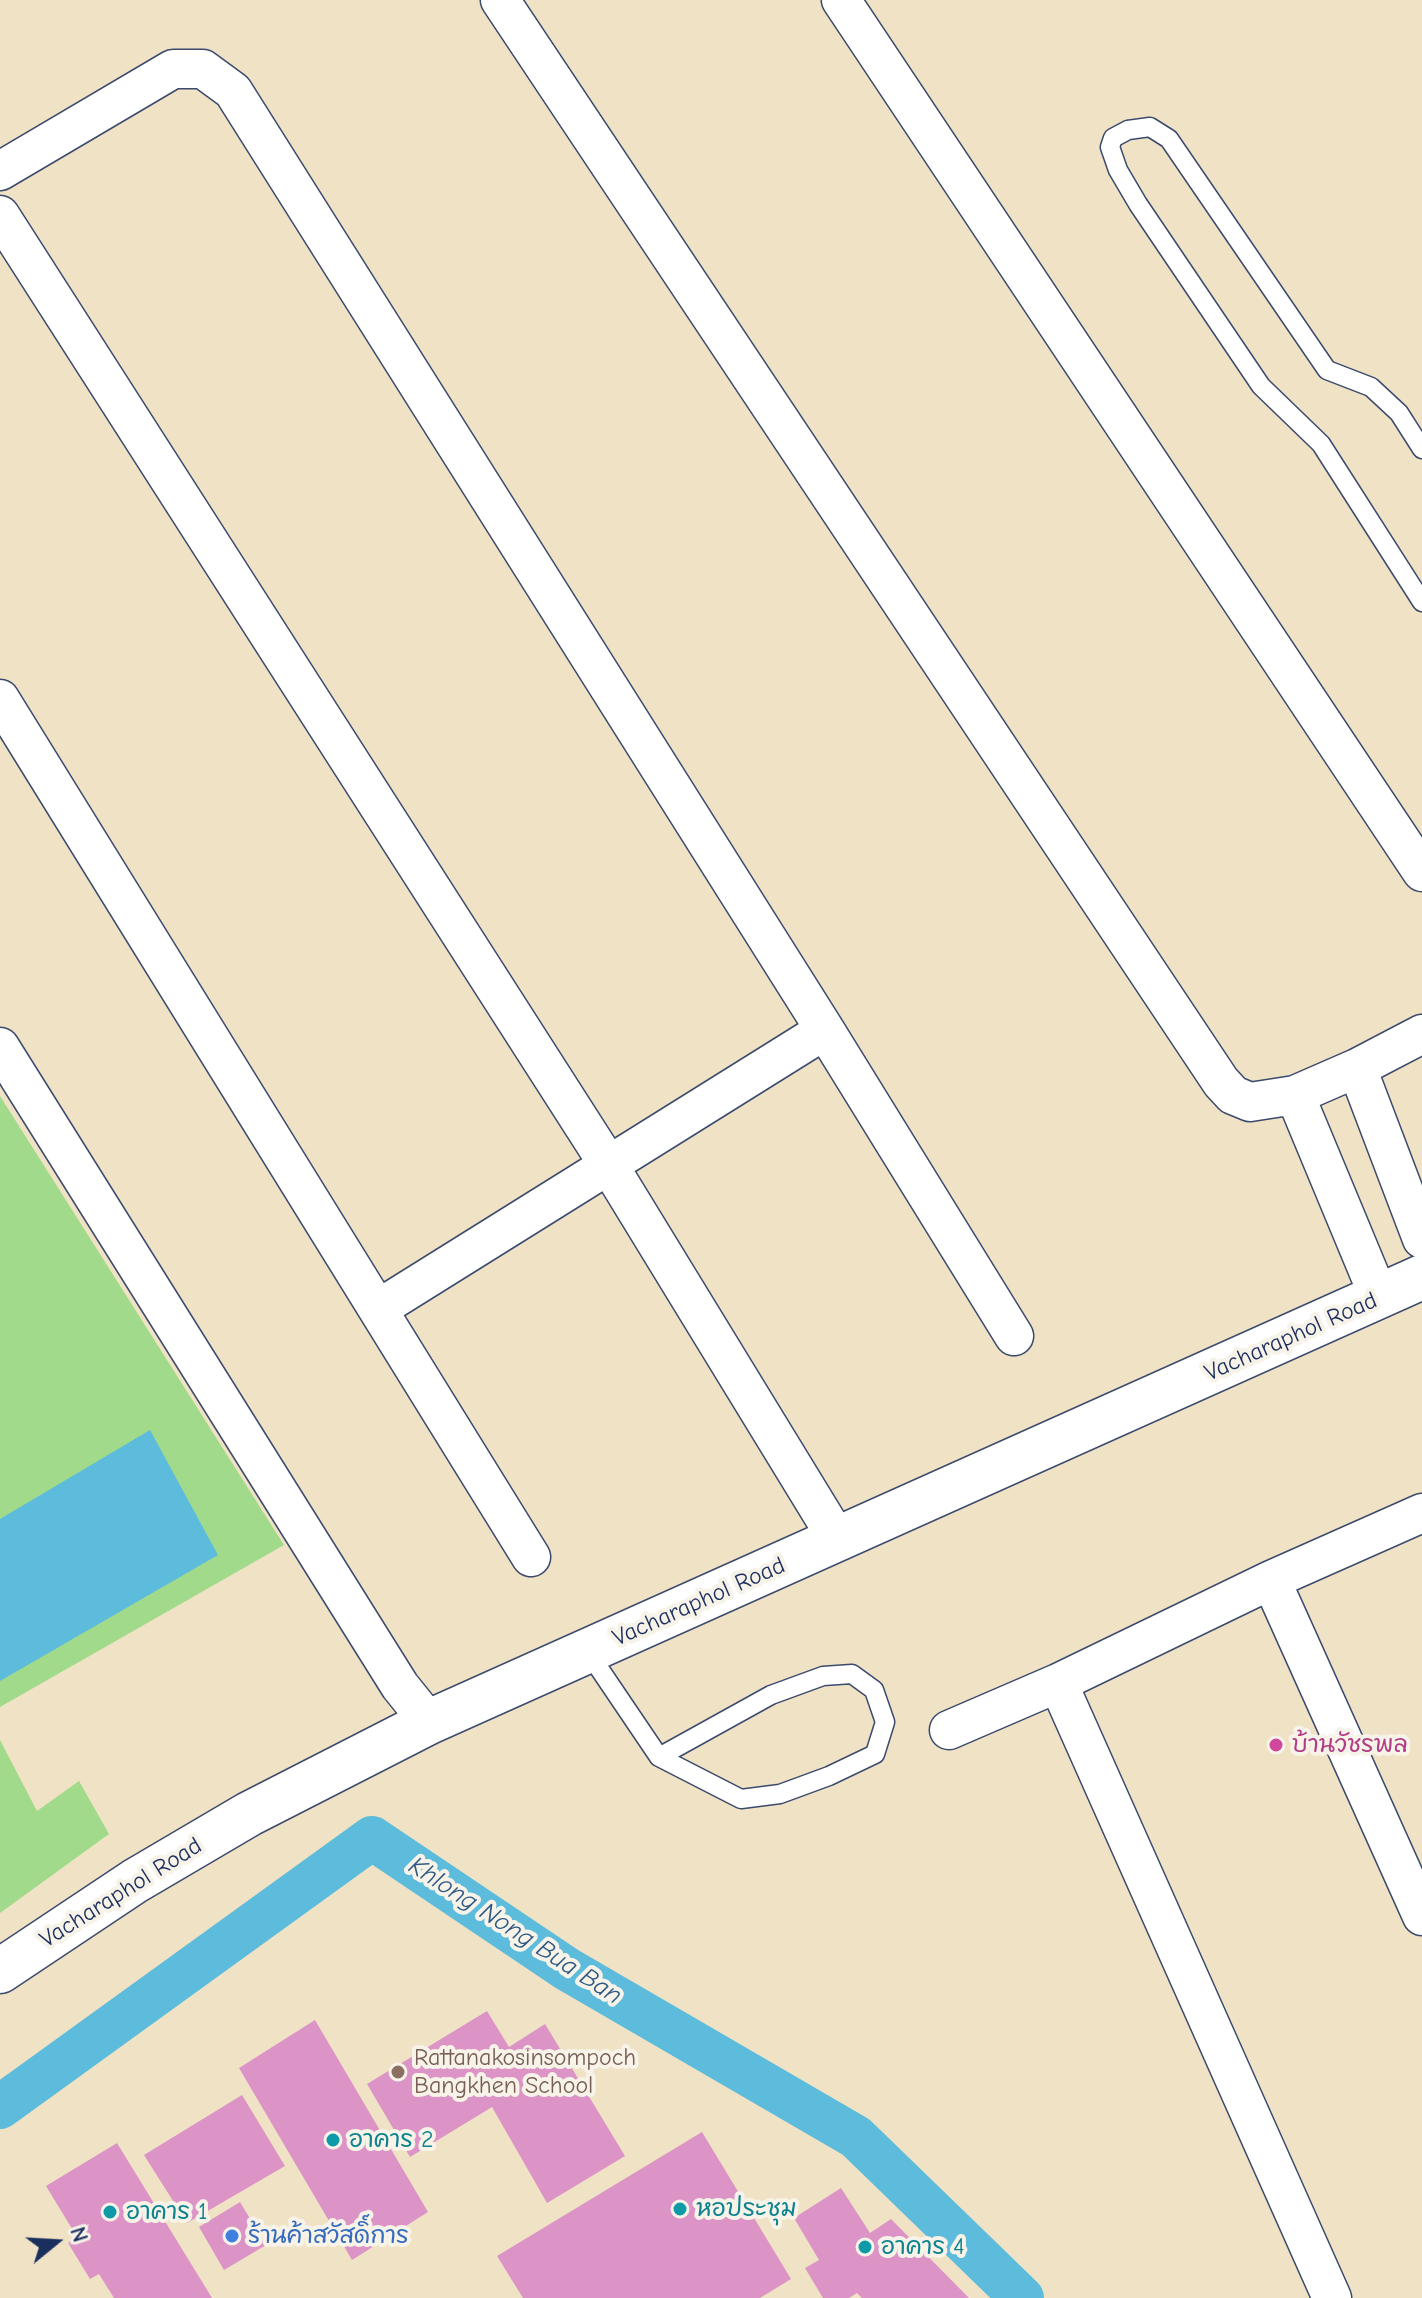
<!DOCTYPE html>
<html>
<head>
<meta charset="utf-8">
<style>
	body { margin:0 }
	#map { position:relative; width:1422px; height:2298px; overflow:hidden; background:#f0e2c5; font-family:"Comic Neue",sans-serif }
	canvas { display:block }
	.north { position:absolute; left:16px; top:2202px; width:80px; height:80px; -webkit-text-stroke:6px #f7f3e8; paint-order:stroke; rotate:72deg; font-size:22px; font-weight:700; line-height:32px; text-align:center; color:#1b2f5e }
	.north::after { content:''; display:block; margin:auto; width:28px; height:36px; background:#1b2f5e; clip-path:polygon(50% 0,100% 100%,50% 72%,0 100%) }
</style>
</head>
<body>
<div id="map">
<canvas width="1422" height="2298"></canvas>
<div class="north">N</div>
</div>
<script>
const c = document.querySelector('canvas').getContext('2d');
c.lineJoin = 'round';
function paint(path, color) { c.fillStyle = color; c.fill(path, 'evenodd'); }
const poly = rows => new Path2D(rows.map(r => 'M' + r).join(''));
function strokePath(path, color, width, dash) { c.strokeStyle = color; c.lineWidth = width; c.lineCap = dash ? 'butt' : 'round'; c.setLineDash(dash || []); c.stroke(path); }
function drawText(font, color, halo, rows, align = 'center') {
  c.font = font + ' "Comic Neue","Playpen Sans Thai",sans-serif'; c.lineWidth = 8; c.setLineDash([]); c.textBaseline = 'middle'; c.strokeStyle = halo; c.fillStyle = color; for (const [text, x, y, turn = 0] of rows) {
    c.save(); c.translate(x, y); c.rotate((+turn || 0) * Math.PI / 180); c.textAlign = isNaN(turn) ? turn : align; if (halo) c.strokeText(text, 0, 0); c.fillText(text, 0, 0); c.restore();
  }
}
paint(poly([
	[0,1096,284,1545,0,1707],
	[0,1740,37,1811,79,1781,109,1834,0,1913]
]), '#a2da8b');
paint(poly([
	[150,1430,218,1555,0,1681,0,1519]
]), '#5dbcdb');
strokePath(poly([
	[0,2107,372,1838,567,1969,856,2137,1022,2298]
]), '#5dbcdb', 44);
paint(poly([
	[487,2011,509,2047,545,2024,625,2156,547,2203,492,2107,410,2157,367,2084],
	[315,2020,428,2212,352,2260,239,2068],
	[242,2095,285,2166,187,2223,144,2155],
	[702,2132,791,2279,760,2298,523,2298,497,2256],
	[117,2143,212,2298,114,2298,99,2274,90,2279,68,2243,77,2237,46,2186],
	[841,2188,870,2233,891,2219,969,2298,862,2298,857,2293,849,2298,823,2298,805,2268,819,2260,794,2218],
	[240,2202,266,2245,224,2270,199,2227]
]), '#db94c5');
const service = poly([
	[1422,449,1399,413,1371,387,1327,370,1169,139,1150,127,1128,130,1113,138,1110,147,1118,170,1138,204,1261,386,1321,444,1422,602],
	[588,1652,659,1757,741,1799,780,1794,829,1776,875,1754,885,1722,874,1690,852,1674,823,1676,771,1695,659,1757]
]);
const minor = poly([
	[500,0,1221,1082,1233,1095,1250,1102,1295,1095,1357,1068,1422,1034],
	[841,0,1422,872],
	[0,171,173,69,203,69,233,91,825,1030,1014,1336],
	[0,215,608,1164,838,1540],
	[0,699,531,1557],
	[0,1047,400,1686,429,1722],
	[1357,1068,1422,1239],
	[1295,1095,1379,1297],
	[378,1309,825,1030],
	[1271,1580,1422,1916],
	[1058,1683,1332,2298],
	[949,1730,1058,1683,1271,1580,1422,1513]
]);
const tertiary = poly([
	[0,1971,135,1881,249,1814,429,1722,1422,1277]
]);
strokePath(service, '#3b4a6d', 21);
strokePath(minor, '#3b4a6d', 41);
strokePath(tertiary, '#3b4a6d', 47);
strokePath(service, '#fff', 18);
strokePath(minor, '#fff', 38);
strokePath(tertiary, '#fff', 44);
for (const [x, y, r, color] of [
	[1276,1745,8,"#d1479c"],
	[398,2072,8,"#8d6e63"],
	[333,2140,8,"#0f9aa8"],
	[680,2209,8,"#0f9aa8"],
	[110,2212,8,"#0f9aa8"],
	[232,2236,8,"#3f7fe0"],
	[865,2247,8,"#0f9aa8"]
]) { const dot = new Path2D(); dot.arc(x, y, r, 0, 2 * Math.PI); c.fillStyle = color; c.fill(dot); strokePath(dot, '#f7f3e8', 3); }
drawText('24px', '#1b2f5e', '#f7f3e8', [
	["Vacharaphol Road",1291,1337,-24],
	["Vacharaphol Road",699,1602,-24],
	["Vacharaphol Road",121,1893,-32]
]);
drawText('24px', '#b23c85', '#f7f3e8', [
	["บ้านวัชรพล",1292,1745]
], 'left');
drawText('24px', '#785e54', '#f7f3e8', [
	["Rattanakosinsompoch",414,2058],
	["Bangkhen School",414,2086]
], 'left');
drawText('24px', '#0d838f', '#f7f3e8', [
	["อาคาร 2",349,2140],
	["หอประชุม",696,2209],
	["อาคาร 1",126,2212],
	["อาคาร 4",881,2247]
], 'left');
drawText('24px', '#366cbe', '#f7f3e8', [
	["ร้านค้าสวัสดิ์การ",248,2236]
], 'left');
drawText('italic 26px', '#2f5984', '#f7f3e8', [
	["Khlong Nong Bua Ban",515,1931,33]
]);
</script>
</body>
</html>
